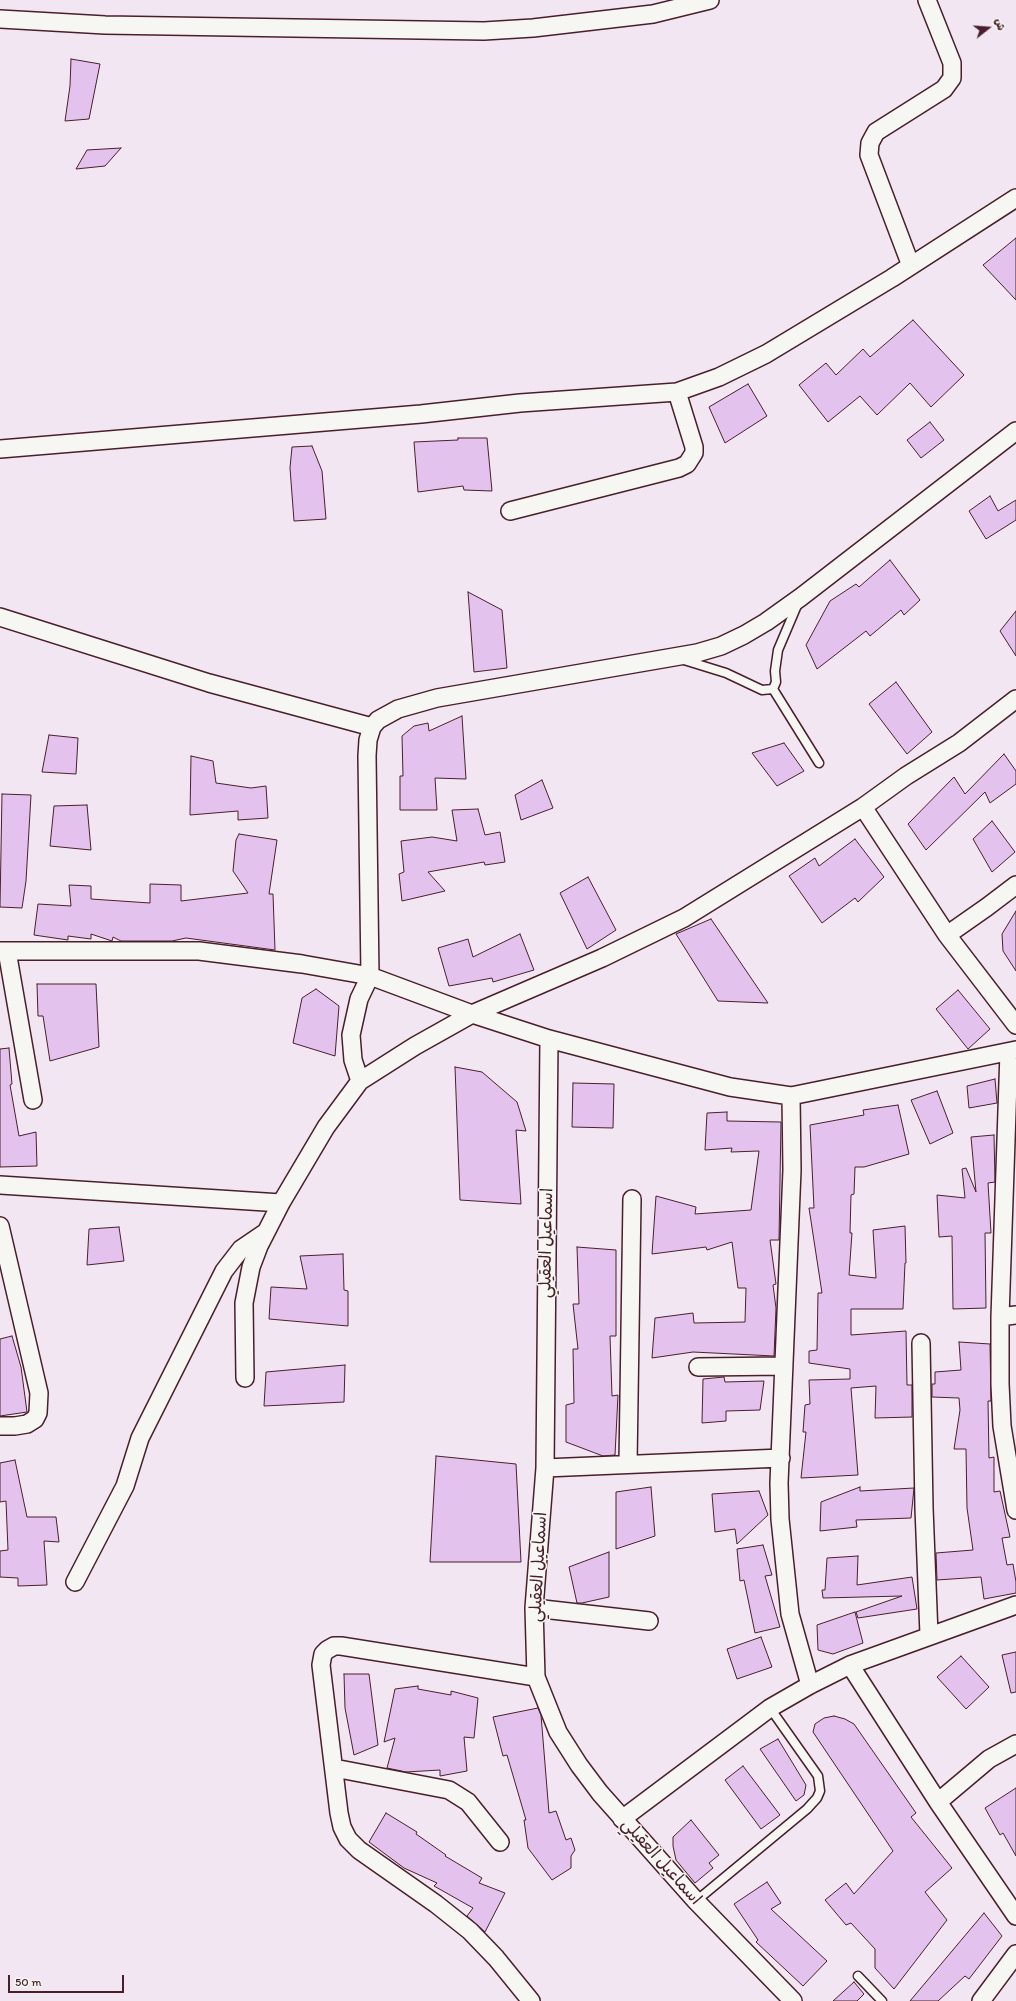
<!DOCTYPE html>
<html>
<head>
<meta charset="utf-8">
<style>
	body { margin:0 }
	#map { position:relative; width:1016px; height:2001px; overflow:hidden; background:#f1e6f1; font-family:Itim,"Playpen Sans Arabic",sans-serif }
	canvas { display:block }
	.north { position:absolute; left:968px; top:8px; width:40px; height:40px; -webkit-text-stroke:3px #f6f6f2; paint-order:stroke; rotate:73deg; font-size:11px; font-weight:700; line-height:16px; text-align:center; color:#4a1f2b }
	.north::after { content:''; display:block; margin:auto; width:14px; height:18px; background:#4a1f2b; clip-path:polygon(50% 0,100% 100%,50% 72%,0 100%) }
	.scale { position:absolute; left:8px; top:1975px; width:116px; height:18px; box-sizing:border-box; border:2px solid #4a1f2b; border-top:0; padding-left:5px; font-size:12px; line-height:14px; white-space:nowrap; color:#4a1f2b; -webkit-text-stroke:3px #f6f6f2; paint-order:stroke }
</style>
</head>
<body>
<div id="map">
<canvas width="1016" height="2001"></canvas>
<div class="north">ش</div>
<div class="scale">50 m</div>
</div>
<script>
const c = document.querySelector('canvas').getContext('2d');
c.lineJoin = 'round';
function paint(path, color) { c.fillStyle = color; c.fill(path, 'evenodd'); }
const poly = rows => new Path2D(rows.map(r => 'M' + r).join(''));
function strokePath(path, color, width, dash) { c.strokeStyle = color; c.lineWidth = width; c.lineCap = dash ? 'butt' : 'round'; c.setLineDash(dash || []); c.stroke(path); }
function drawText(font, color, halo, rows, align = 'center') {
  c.font = font + ' Itim,"Playpen Sans Arabic",sans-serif'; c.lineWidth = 3; c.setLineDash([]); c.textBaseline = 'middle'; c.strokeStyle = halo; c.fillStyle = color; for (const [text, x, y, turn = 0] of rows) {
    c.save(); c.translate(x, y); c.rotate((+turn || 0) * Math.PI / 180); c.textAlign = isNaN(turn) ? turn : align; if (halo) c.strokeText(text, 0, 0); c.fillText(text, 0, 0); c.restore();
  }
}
const building = poly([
	[71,59,100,64,89,119,65,121,70,86,71,59],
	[121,148,105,166,76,169,87,150,121,148],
	[1016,238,1016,300,983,265,1016,238],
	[913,320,964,375,931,407,910,383,877,415,860,396,828,422,799,385,826,363,836,375,863,349,870,357,913,320],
	[748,384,767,416,725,443,709,407,748,384],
	[930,422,944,440,921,458,907,440,930,422],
	[458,438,487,438,492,491,464,490,463,486,418,492,414,442,458,440,458,438],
	[312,446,322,471,326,519,294,521,290,468,292,447,312,446],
	[990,496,998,511,1016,500,1016,520,986,539,969,511,990,496],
	[890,560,920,600,904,615,901,610,870,636,866,631,817,669,806,645,830,601,856,584,859,587,890,560],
	[468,592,502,610,507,668,474,672,468,592],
	[1016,611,1016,656,1000,631,1016,611],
	[896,682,932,732,907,754,869,704,896,682],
	[462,716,466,779,435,778,437,810,400,810,400,776,403,776,402,736,414,726,428,723,429,731,462,716],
	[49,735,78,738,76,774,42,772,49,735],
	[784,743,804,771,777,786,752,753,784,743],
	[1004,754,1016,771,1016,784,990,803,985,792,926,850,908,824,954,777,965,794,1004,754],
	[191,756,213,761,216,783,251,788,266,786,268,818,238,820,238,811,190,815,191,756],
	[542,780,553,808,521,820,515,795,542,780],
	[2,794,31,795,26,881,22,908,0,907,2,794],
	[87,805,91,850,50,846,54,806,87,805],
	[478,809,485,835,500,832,505,862,485,865,484,862,428,872,445,891,402,901,399,874,404,872,401,841,432,837,457,841,452,810,478,809],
	[992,821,1015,852,992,872,973,839,992,821],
	[239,834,277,840,269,894,273,894,275,950,186,938,172,941,121,941,113,937,112,941,91,934,91,939,68,936,68,940,34,935,38,904,71,906,69,885,91,886,91,899,150,903,150,884,181,885,181,901,248,893,233,871,236,840,239,834],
	[855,839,884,877,858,902,855,898,822,923,789,876,815,858,819,866,855,839],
	[588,877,616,930,587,949,560,893,588,877],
	[1016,911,1016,971,1003,951,1002,934,1016,911],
	[711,919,768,1003,718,1001,676,934,711,919],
	[520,934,534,970,493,982,492,978,449,986,438,948,468,939,473,957,520,934],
	[37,984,96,984,99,1047,50,1061,43,1016,38,1016,37,984],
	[316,989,339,1006,335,1056,293,1043,302,998,316,989],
	[958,990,990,1029,968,1049,936,1009,958,990],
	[9,1048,12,1084,10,1085,19,1136,36,1132,37,1166,0,1167,0,1049,9,1048],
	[455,1067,482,1072,517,1102,526,1131,516,1130,521,1204,460,1200,455,1067],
	[995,1079,997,1103,969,1108,967,1086,995,1079],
	[573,1083,614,1084,613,1128,572,1127,573,1083],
	[937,1091,953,1133,930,1144,911,1100,937,1091],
	[898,1105,909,1154,864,1167,855,1167,854,1194,851,1195,850,1233,852,1233,849,1275,876,1278,873,1230,905,1226,906,1263,905,1263,903,1309,851,1309,851,1335,906,1331,907,1385,912,1385,912,1417,875,1418,876,1386,851,1388,858,1475,801,1478,806,1432,803,1432,805,1405,810,1404,809,1380,850,1379,850,1369,809,1363,809,1351,817,1350,818,1293,822,1293,809,1208,814,1208,810,1125,864,1115,863,1110,898,1105],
	[727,1112,727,1121,781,1122,779,1240,770,1240,776,1284,773,1285,776,1308,774,1356,693,1352,652,1358,655,1318,693,1313,694,1323,745,1322,746,1288,738,1288,732,1242,707,1250,706,1247,652,1254,656,1196,696,1207,695,1214,751,1210,759,1151,731,1152,732,1148,705,1150,707,1113,727,1112],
	[994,1135,995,1182,988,1183,991,1233,985,1233,986,1308,953,1309,952,1236,939,1237,937,1195,965,1198,962,1169,966,1168,976,1192,971,1137,994,1135],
	[119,1227,124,1261,87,1265,89,1229,119,1227],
	[577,1247,616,1250,616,1336,610,1336,612,1396,618,1395,615,1455,603,1456,566,1442,566,1405,574,1403,573,1349,578,1349,573,1304,579,1304,577,1247],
	[343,1254,344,1290,348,1291,348,1326,269,1319,271,1287,307,1289,300,1256,343,1254],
	[12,1336,21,1367,27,1412,0,1416,0,1339,12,1336],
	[959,1342,990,1344,991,1401,988,1401,989,1458,994,1457,994,1492,1000,1491,1010,1537,1002,1538,1007,1565,1013,1564,1016,1582,1016,1593,984,1599,981,1577,937,1580,936,1553,973,1550,967,1508,966,1449,954,1449,960,1410,959,1398,932,1397,932,1384,935,1384,935,1372,961,1370,959,1342],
	[345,1365,344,1402,264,1406,266,1372,345,1365],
	[724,1377,725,1382,764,1381,760,1410,726,1411,726,1421,702,1423,703,1379,724,1377],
	[436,1456,516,1464,521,1562,430,1562,436,1456],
	[15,1460,27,1517,56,1517,59,1542,44,1541,47,1585,18,1586,18,1578,0,1577,0,1551,8,1550,6,1501,0,1502,0,1463,15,1460],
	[651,1487,655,1536,616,1549,616,1492,651,1487],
	[860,1487,860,1491,914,1488,911,1518,856,1520,857,1527,820,1531,821,1502,860,1487],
	[759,1491,768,1515,737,1544,735,1529,715,1532,712,1494,759,1491],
	[763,1545,772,1575,765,1576,780,1627,755,1633,744,1580,740,1581,737,1549,763,1545],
	[609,1552,609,1597,582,1603,577,1603,569,1567,609,1552],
	[858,1556,857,1585,912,1577,917,1609,858,1618,856,1612,902,1596,823,1598,822,1590,825,1590,827,1558,858,1556],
	[855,1612,863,1643,833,1654,818,1650,817,1625,855,1612],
	[761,1637,772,1667,737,1679,727,1649,761,1637],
	[1016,1652,1016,1692,1011,1693,1002,1655,1016,1652],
	[961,1656,989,1687,966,1709,937,1677,961,1656],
	[344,1674,369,1674,378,1745,354,1755,345,1708,344,1674],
	[418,1686,418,1689,451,1695,451,1691,478,1698,474,1738,464,1737,467,1771,440,1776,440,1770,406,1772,387,1768,395,1738,384,1742,395,1689,418,1686],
	[538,1708,541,1715,549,1813,556,1811,566,1840,571,1838,575,1850,571,1856,571,1868,552,1880,528,1848,524,1820,526,1820,507,1755,503,1756,493,1717,538,1708],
	[834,1716,845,1719,854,1724,916,1813,911,1817,952,1868,925,1892,947,1920,894,1989,875,1968,875,1949,851,1923,846,1925,825,1900,846,1883,854,1894,893,1851,813,1732,815,1724,824,1718,834,1716],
	[778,1739,806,1785,804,1795,796,1801,760,1749,778,1739],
	[743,1766,780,1815,761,1829,725,1780,743,1766],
	[1016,1788,1016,1856,1003,1833,1000,1835,985,1808,1016,1788],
	[386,1813,417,1832,416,1834,446,1855,445,1856,482,1878,479,1883,505,1893,485,1932,467,1916,473,1908,434,1886,437,1883,404,1868,369,1842,386,1813],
	[691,1820,719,1855,709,1863,713,1868,695,1883,676,1860,673,1846,673,1837,691,1820],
	[767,1882,781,1903,771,1909,827,1961,803,1986,756,1942,758,1940,734,1904,767,1882],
	[984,1913,1002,1936,969,1979,965,1976,938,2001,910,2001,984,1913],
	[854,1982,864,1994,857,2001,833,2001,854,1982]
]);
paint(building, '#e4c2ee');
strokePath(building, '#4a1f2b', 1);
const service = poly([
	[684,660,726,673,762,690,773,689,776,682,775,671,778,650,798,603],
	[773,689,819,763],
	[696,1901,807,1809,817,1798,820,1791,818,1776,770,1708],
	[858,1976,882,2001]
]);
const minor = poly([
	[0,19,105,25,484,31,533,28,653,14,710,0],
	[911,266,869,155,870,143,876,132,944,89,952,78,952,63,927,0],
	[1016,431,801,597,766,622,744,635,721,646,697,653,437,698,398,709,378,720,372,727,368,740,367,756,370,976,359,999,351,1035,353,1060,360,1081,415,1046,472,1014,602,958,684,918,863,807,906,776,959,743,1016,699],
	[0,449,421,414,520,403,677,392,719,377,766,354,892,278,1016,198],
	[510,511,679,468,687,464,694,453,694,447,677,392],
	[0,617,209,683,372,727],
	[863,807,947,935,1016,1025],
	[947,935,987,907,1016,885],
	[0,951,199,951,302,964,370,976,472,1014,549,1039,730,1087,791,1096,1016,1050],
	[7,951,33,1100],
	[549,1039,545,1468,534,1608,536,1677,558,1732,579,1765,600,1793,696,1901,793,2001],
	[1009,1052,1000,1317,1000,1384,1002,1426,1016,1510],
	[791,1096,792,1170,779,1483,780,1519,790,1614,810,1685],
	[0,1185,281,1203],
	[0,1226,39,1393,38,1413,35,1419,27,1424,15,1426,0,1426],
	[1000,1317,1016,1315],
	[921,1343,924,1508,929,1635],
	[698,1367,784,1366],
	[245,1378,244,1303,251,1267,259,1246,281,1203,326,1127,360,1081],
	[628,1464,632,1199],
	[545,1468,781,1458],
	[75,1582,125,1486,140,1438,224,1271,241,1249,266,1232],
	[534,1608,649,1621],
	[850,1665,938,1802,1016,1916],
	[334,1768,449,1790,468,1802,500,1842],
	[938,1802,989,1759,1016,1744],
	[622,1819,770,1708,810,1685,850,1665,1016,1605],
	[531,2001,496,1958,470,1931,436,1904,359,1850,348,1839,342,1827,339,1813,321,1665,323,1654,327,1650,334,1646,341,1646,536,1677],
	[981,2001,1016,1954]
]);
strokePath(service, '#4a1f2b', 11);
strokePath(minor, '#4a1f2b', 20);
strokePath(service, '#f6f6f2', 8);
strokePath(minor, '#f6f6f2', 17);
drawText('17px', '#4a1f2b', '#f6f6f2', [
	["اسماعيل العقيلي",547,1243,-89],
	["اسماعيل العقيلي",539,1567,-87],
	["اسماعيل العقيلي",661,1862,48]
]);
</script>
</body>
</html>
